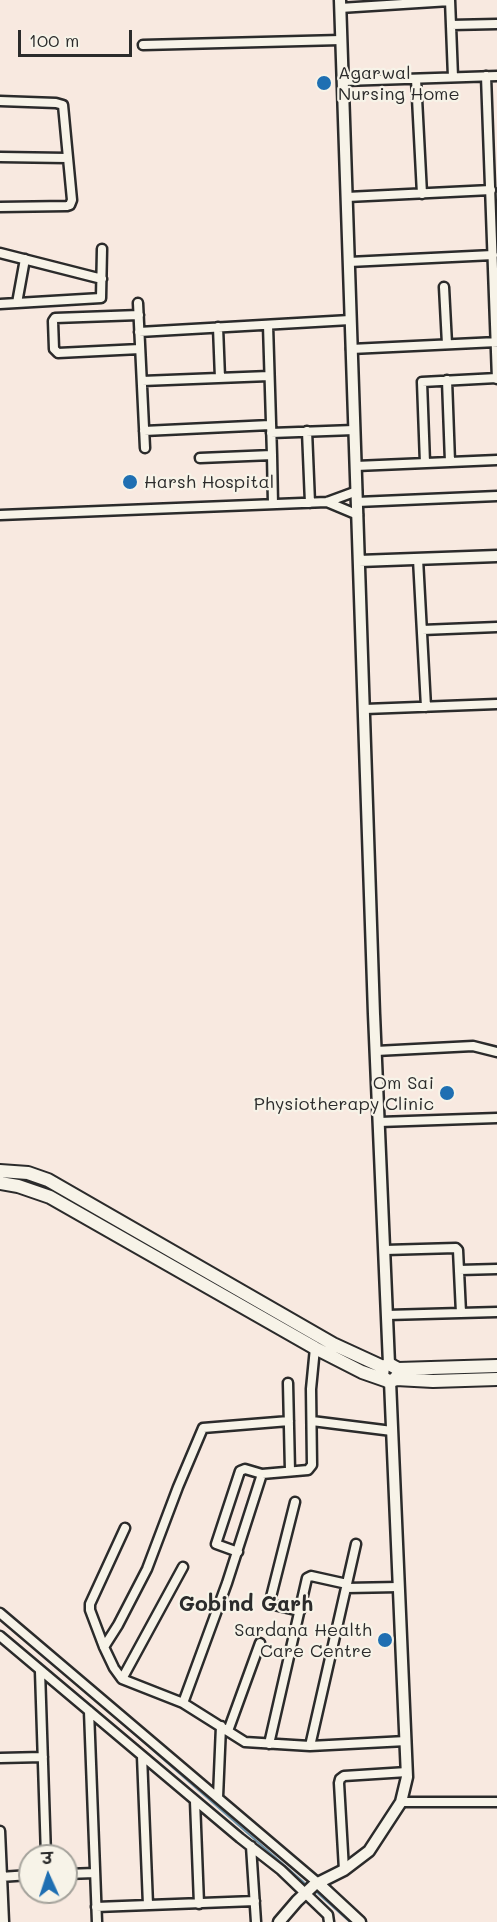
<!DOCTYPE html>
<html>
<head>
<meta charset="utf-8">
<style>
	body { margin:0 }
	#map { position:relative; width:497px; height:1922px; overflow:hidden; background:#f8e9e0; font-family:Mali,"Playpen Sans Deva",sans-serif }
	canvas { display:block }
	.north { position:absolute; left:18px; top:1844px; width:60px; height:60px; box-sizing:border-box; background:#f7f3e8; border:2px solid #a5a39c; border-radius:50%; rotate:357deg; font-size:16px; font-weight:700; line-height:24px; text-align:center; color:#2b2b2b }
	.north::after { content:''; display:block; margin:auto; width:21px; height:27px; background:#1f6fb2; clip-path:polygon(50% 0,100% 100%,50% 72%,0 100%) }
	.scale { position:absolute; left:18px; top:30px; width:114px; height:27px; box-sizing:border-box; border:3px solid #2b2b2b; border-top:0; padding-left:8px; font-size:18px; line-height:21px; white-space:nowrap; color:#2b2b2b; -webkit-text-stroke:4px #f7f3e8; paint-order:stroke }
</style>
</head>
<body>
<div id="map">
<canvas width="497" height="1922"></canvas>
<div class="north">उ</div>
<div class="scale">100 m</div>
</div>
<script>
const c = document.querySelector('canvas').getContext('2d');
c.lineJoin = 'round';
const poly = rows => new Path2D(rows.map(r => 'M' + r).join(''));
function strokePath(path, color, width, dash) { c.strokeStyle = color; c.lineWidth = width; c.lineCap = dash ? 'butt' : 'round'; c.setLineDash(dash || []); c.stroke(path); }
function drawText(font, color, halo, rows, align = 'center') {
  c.font = font + ' Mali,sans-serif'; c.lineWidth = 4.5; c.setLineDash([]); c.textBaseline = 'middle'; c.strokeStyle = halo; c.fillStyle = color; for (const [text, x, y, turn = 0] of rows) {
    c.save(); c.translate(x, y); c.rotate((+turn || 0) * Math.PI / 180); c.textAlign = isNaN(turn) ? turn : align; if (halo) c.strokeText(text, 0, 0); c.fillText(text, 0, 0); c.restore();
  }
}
strokePath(poly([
	[82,1688,308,1886],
	[313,1889,350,1922]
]), '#6e93a8', 2);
const minor = poly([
	[450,0,453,77],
	[340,8,450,1],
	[451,25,497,24],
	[143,45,341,40],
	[486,76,497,379],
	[416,79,422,194],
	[343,81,497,76],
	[0,101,56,103,63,105,72,200,70,205,67,206,0,207],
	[0,157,67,158],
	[347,197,491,190],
	[0,253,102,279],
	[349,262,493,255],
	[444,287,447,344],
	[17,303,25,259],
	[138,303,145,448],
	[0,304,101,298,102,249],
	[139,315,55,318,53,321,54,349,58,353,140,349],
	[218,327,220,378],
	[139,332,350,320],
	[351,349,497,342],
	[447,380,450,462],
	[142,381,269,376],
	[144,431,270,425],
	[307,431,310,503],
	[271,433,354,430],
	[272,455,273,504],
	[200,458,272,455,268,325],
	[425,463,422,382,497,378],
	[356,466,497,460],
	[327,502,358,515],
	[357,502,497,496],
	[0,515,327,502,357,491],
	[418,559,426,707],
	[422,630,497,627],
	[365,709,497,704],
	[376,1051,473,1046,497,1052],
	[379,1122,497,1118],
	[385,1250,456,1248,458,1250,461,1313],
	[459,1270,497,1269],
	[387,1315,497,1312],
	[288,1383,290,1471],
	[312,1421,392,1431],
	[295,1502,270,1601,274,1605,300,1611],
	[125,1528,90,1604,90,1610,104,1647,114,1668,122,1679,183,1703,245,1742,310,1746,406,1741],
	[238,1552,216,1544,240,1471,245,1469,262,1474,308,1470,312,1465,311,1389,315,1348],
	[346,1588,399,1587],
	[0,1613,318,1883],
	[0,1636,240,1838,281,1870,328,1915,329,1922],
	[104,1647,118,1625,147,1569,178,1487,203,1428,289,1421],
	[40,1671,46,1856],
	[122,1679,183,1567],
	[183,1703,227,1583,262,1474],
	[89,1711,97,1922],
	[228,1731,260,1643],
	[269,1744,307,1578,311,1576,347,1584],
	[310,1746,356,1544],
	[142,1756,148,1905],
	[0,1758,43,1757],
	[218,1797,221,1726],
	[195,1801,199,1904],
	[401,1802,497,1802],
	[0,1831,4,1922],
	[251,1846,256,1922],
	[344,1870,339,1783,340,1779,344,1776,407,1772],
	[66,1874,95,1873],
	[0,1877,30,1875],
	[96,1907,255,1901]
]);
const tertiary = poly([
	[340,0,374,1014,389,1364],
	[359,561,497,556],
	[318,1883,360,1922],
	[279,1922,297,1901,314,1885,344,1870,369,1851,401,1802,407,1777,390,1381]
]);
const secondary = poly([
	[0,1171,28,1173,48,1180,333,1344,383,1367],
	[0,1183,18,1186,50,1197,315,1348,362,1372,385,1380],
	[398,1369,398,1375,394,1380,387,1381,382,1376,383,1367,389,1364,398,1369,497,1366],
	[396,1379,433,1381,497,1379]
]);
strokePath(minor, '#2b2b2b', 13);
strokePath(tertiary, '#2b2b2b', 15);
strokePath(secondary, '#2b2b2b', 16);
strokePath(minor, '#f7f3e8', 8);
strokePath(tertiary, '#f7f3e8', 10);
strokePath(secondary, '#f7f3e8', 12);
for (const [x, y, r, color] of [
	[324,83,8,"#1f6fb2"],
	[130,482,8,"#1f6fb2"],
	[447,1093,8,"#1f6fb2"],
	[385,1640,8,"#1f6fb2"]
]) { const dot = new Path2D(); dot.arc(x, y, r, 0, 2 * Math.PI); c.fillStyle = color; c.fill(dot); strokePath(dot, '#f7f3e8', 2); }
drawText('18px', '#2b2b2b', '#f7f3e8', [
	["Agarwal",338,73],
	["Nursing Home",338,94],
	["Harsh Hospital",144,482],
	["Om Sai",434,1083,"right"],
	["Physiotherapy Clinic",434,1104,"right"],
	["Sardana Health",372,1630,"right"],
	["Care Centre",372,1651,"right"]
], 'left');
drawText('bold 21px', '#2b2b2b', '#f7f3e8', [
	["Gobind Garh",246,1605]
]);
</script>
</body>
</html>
